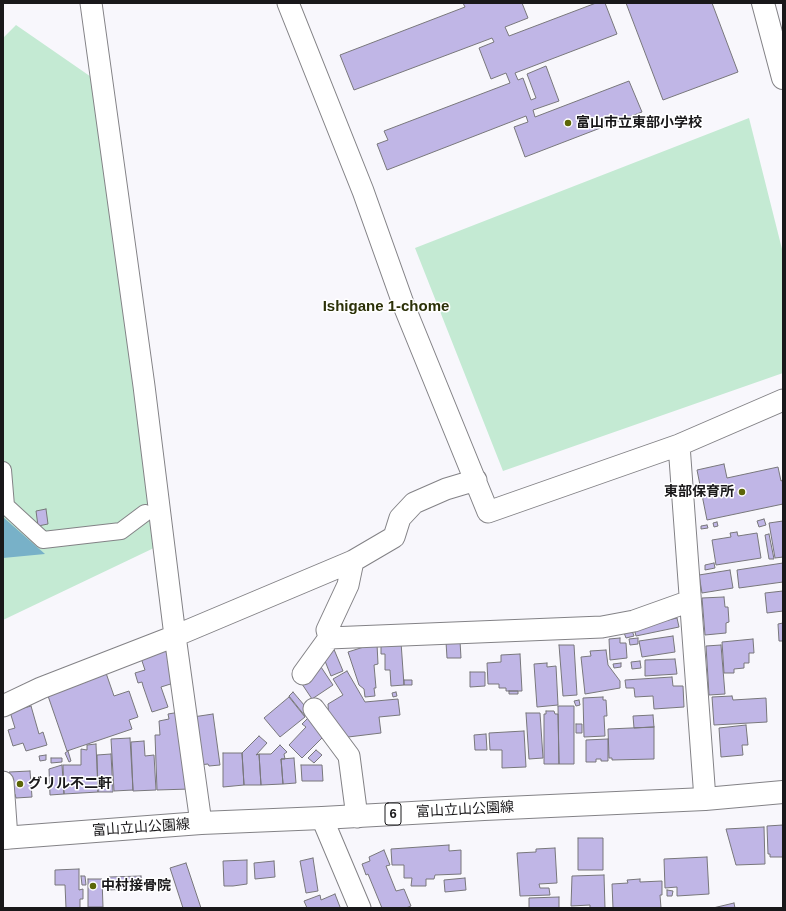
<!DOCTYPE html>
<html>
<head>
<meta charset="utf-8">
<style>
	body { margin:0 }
	#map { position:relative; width:786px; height:911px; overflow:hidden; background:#f8f7fc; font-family:Arial,sans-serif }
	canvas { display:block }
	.frame { position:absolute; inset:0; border:4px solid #19181a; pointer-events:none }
</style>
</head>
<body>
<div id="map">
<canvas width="786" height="911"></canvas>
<div class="frame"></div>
</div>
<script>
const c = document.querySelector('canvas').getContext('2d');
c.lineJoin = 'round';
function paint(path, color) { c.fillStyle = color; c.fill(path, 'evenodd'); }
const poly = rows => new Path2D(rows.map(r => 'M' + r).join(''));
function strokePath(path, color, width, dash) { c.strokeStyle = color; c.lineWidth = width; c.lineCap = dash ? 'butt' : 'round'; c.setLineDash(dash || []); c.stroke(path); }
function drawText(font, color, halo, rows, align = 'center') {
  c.font = font + ' Arial,"Noto Sans JP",sans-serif'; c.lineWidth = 3; c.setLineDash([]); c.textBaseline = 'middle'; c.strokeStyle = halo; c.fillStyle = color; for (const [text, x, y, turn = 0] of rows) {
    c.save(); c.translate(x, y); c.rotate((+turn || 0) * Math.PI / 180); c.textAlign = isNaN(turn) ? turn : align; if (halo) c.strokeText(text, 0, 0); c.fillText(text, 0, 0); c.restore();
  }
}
paint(poly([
	[16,25,97,81,156,547,3,620,3,38],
	[749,118,783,253,783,373,503,471,415,248]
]), '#c4ead3');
paint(poly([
	[3,517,45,554,3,558]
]), '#78b1c8');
const building = poly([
	[463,3,522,3,528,18,505,27,509,36,596,3,605,3,617,34,515,73,518,80,523,78,531,100,536,98,527,74,546,66,559,101,533,110,535,117,629,81,642,112,525,157,514,127,528,122,526,116,387,170,377,144,388,140,384,131,510,83,506,73,491,79,479,48,494,42,492,38,354,90,340,55,465,7,463,3],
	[626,3,712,3,738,72,663,100,626,3],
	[724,464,727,478,778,467,781,481,783,480,783,504,707,520,697,470,724,464],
	[46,509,48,524,38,526,36,511,46,509],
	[764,519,766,525,759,527,757,521,764,519],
	[783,521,783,557,775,558,769,523,783,521],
	[717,522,718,526,714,527,713,523,717,522],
	[707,525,708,528,701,529,701,526,707,525],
	[737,532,738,536,757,533,761,558,716,565,712,540,731,537,730,533,737,532],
	[769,534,774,559,769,559,765,535,769,534],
	[714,563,715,568,705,570,705,565,714,563],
	[783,563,783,582,739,588,737,570,783,563],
	[730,570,733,588,702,593,699,575,730,570],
	[783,591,783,611,767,613,765,593,783,591],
	[724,597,725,607,728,607,729,622,726,623,726,633,705,635,702,598,724,597],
	[677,618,679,627,636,636,634,628,677,618],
	[783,623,783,641,779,641,778,624,783,623],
	[631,628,634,636,626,638,623,630,631,628],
	[673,636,675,652,642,657,639,641,673,636],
	[620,638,620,643,626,643,627,658,610,660,609,639,620,638],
	[638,638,638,644,630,645,629,639,638,638],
	[753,639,754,653,749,653,749,663,744,663,744,668,734,669,734,673,724,673,722,642,753,639],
	[460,641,461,658,447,658,446,642,460,641],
	[401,642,404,685,391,686,390,670,385,670,385,654,381,654,381,644,401,642],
	[377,644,378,664,374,665,376,688,374,688,375,696,365,697,364,689,359,685,348,652,370,645,377,644],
	[559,645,574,645,577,695,563,696,559,645],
	[721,645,725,694,709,695,706,646,721,645],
	[172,646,177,682,161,687,168,707,152,712,143,686,142,682,138,683,135,673,145,670,141,658,172,646],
	[333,647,343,671,331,676,323,656,333,647],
	[606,650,608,665,620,681,620,688,585,694,581,657,591,656,590,651,606,650],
	[520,654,522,691,506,691,506,688,499,688,499,684,488,684,487,663,501,662,501,655,520,654],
	[675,659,677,674,645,676,645,660,675,659],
	[640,661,641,668,632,669,631,662,640,661],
	[547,663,547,667,556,666,558,705,537,707,534,664,547,663],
	[621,663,621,667,614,668,613,664,621,663],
	[321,667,333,685,312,699,302,684,321,667],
	[347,671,365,702,398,699,400,715,379,717,381,733,340,738,329,723,328,704,343,695,333,679,347,671],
	[470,672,485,672,485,686,470,687,470,672],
	[106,673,114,696,129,691,138,717,129,720,132,729,67,751,47,693,106,673],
	[672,677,673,686,683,686,684,707,654,709,653,696,635,697,634,688,626,688,625,680,672,677],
	[404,680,412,680,412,685,404,685,404,680],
	[509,691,518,691,518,694,509,694,509,691],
	[293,692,310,712,305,716,289,696,293,692],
	[396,692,397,696,393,697,392,693,396,692],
	[732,696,733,700,766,698,767,722,714,725,712,697,732,696],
	[289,697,305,717,280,737,264,718,289,697],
	[603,697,603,700,606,700,607,716,604,716,605,736,584,737,583,698,603,697],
	[579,700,580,705,576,706,574,701,579,700],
	[31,706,39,734,43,732,47,745,26,751,23,743,13,746,8,730,15,728,10,712,31,706],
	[558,706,574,706,574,764,559,764,558,706],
	[546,711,554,711,555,714,558,714,559,764,544,764,544,714,546,714,546,711],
	[180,712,190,789,157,790,155,735,160,735,159,721,169,719,168,714,180,712],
	[526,713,540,713,543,758,529,759,526,713],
	[213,714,220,765,209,766,208,764,199,765,193,717,213,714],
	[653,715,654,727,634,728,633,716,653,715],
	[309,717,324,736,302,758,289,745,306,727,302,724,309,717],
	[576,724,582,724,582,733,576,733,576,724],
	[746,725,748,745,742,745,743,755,721,757,719,728,746,725],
	[654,727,654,759,612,760,612,758,609,758,608,729,654,727],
	[524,731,526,767,502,768,502,750,490,750,489,733,524,731],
	[486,734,487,750,475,750,474,735,486,734],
	[259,736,267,743,256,755,259,754,261,785,244,785,242,753,259,736],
	[130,738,133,790,114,791,111,739,130,738],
	[608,739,608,761,601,761,601,759,596,759,596,762,586,762,586,740,608,739],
	[144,741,145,756,154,755,156,790,133,791,131,742,144,741],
	[96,744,98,792,64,794,63,765,81,765,81,749,87,750,87,745,96,744],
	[280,745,287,752,284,754,285,759,281,759,283,784,261,785,259,754,271,754,280,745],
	[316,750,322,755,314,763,308,758,316,750],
	[68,751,71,761,69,762,65,753,68,751],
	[223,753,242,753,244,785,223,787,223,753],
	[111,754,113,792,98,792,97,755,111,754],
	[46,755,46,760,40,761,39,756,46,755],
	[51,758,62,758,62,762,51,763,51,758],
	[294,758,296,783,283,784,281,759,294,758],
	[62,765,64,794,50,795,49,769,62,765],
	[301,765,322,765,323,781,302,781,301,765],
	[30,771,32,797,16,798,15,794,11,795,9,772,30,771],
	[783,825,783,857,770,857,770,854,768,854,767,826,783,825],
	[764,827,765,864,736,865,726,829,764,827],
	[578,838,603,838,603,870,578,870,578,838],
	[449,845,449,851,461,850,461,874,435,875,434,879,426,879,426,886,411,886,412,878,404,878,404,865,392,865,391,849,449,845],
	[555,848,557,883,539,884,540,888,549,888,550,895,520,896,517,853,536,852,536,849,555,848],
	[384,850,390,865,386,866,396,891,404,889,411,906,406,908,382,908,368,874,366,875,362,864,370,861,369,857,384,850],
	[707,857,709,894,677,896,677,887,665,888,664,859,707,857],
	[313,858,318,891,306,893,300,861,313,858],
	[247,860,247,884,233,886,224,886,223,861,247,860],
	[274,861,275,877,255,879,254,863,274,861],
	[186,863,201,908,183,908,170,868,186,863],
	[79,869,79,890,83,889,83,899,80,899,80,908,66,908,65,885,55,885,55,870,79,869],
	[604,875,605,908,590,908,590,905,571,906,572,876,604,875],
	[81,876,85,876,86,885,82,885,81,876],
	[141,876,142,888,109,890,109,877,141,876],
	[465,878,466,890,445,892,444,880,465,878],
	[88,879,102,879,103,907,88,907,88,879],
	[640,879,640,882,662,881,662,895,660,895,661,908,613,908,612,884,628,883,627,880,640,879],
	[667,890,673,891,672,896,667,896,667,890],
	[335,894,340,907,339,908,307,908,304,901,320,895,321,900,335,894],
	[559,897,559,908,529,908,529,898,559,897],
	[734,903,735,908,713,908,734,903]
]);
paint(building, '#c0b6e6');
strokePath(building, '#78777b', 1);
const pedestrian = poly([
	[3,470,6,506,43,540,121,531,145,513]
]);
const minor = poly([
	[91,3,144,386,175,636,201,823],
	[288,3,363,191,404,306,488,512,679,445,783,400],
	[679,445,705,799],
	[329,638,602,627,634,621,690,601],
	[303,674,329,638,327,630,348,585,353,561],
	[3,706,41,688,175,636,353,561,394,537,400,518,414,503,446,489,476,480],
	[314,709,349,756,357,817],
	[3,782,7,838],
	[322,818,360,908]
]);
const primary = poly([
	[763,3,783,78],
	[3,838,201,823,322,818,484,809,705,799,783,792]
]);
strokePath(pedestrian, '#838286', 18);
strokePath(minor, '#838286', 23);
strokePath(primary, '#838286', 24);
strokePath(pedestrian, '#fff', 16);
strokePath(minor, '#fff', 21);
strokePath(primary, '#fff', 22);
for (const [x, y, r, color] of [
	[568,123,4,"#5c6608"],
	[742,492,4,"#5c6608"],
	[20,784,4,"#5c6608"],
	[93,886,4,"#5c6608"]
]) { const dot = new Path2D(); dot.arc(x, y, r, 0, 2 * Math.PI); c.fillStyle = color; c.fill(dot); strokePath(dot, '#fff', 1.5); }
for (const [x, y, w] of [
	[393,814,16]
]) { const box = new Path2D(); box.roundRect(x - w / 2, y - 11, w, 22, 3); c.fillStyle = '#fff'; c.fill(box); strokePath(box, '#19181a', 1); }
drawText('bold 13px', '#19181a', null, [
	["6",393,814]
]);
drawText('bold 14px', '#19181a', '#fff', [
	["富山市立東部小学校",576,123],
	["東部保育所",734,492,"right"],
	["グリル不二軒",28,784],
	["中村接骨院",101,886]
], 'left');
drawText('14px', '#19181a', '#fff', [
	["富山立山公園線",465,810,-3],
	["富山立山公園線",141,828,-4]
]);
drawText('bold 15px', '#2c3108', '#fff', [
	["Ishigane 1-chome",386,307]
]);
</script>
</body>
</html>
